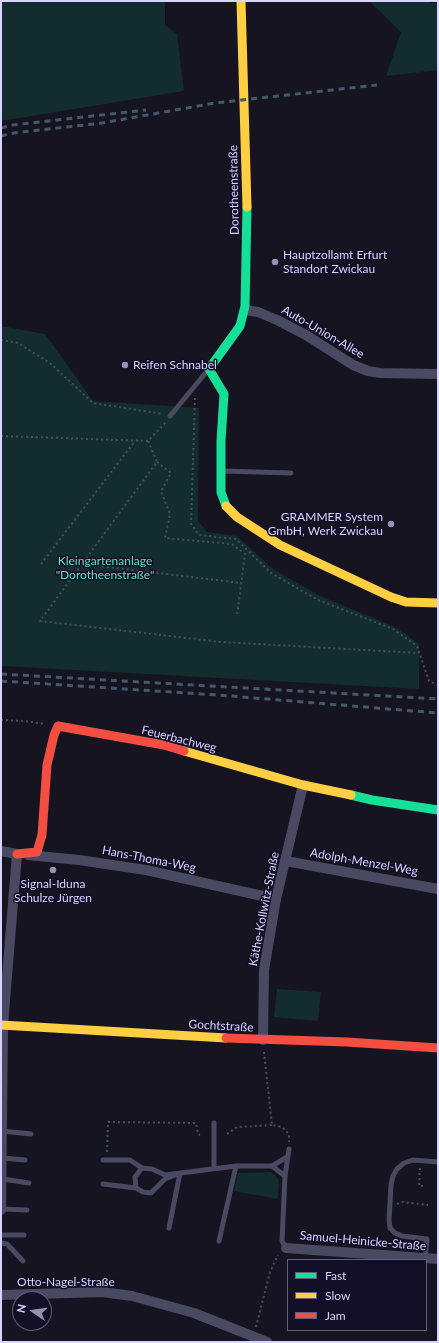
<!DOCTYPE html>
<html>
<head>
<meta charset="utf-8">
<style>
	body { margin:0 }
	#map { position:relative; width:439px; height:1343px; overflow:hidden; background:#161421; font-family:Lato,sans-serif }
	canvas { display:block }
	.frame { position:absolute; inset:0; border:2px solid #d9d4ff; pointer-events:none }
	.legend { position:absolute; left:287px; top:1259px; width:140px; height:72px; box-sizing:border-box; background:#130f26; border:1px solid #625e7d; margin:0; padding:5px 7px; list-style:none; font-size:12px; color:#d9d4ff }
	.legend li { display:flex; align-items:center; gap:8px; height:20px }
	.legend b { width:20px; border:1px solid #625e7d }
	.north { position:absolute; left:12px; top:1291px; width:40px; height:40px; box-sizing:border-box; background:#130f26; border:1px solid #625e7d; border-radius:50%; rotate:283deg; font-size:11px; font-weight:700; line-height:16px; text-align:center; color:#d9d4ff }
	.north::after { content:''; display:block; margin:auto; width:14px; height:18px; background:#9591b1; clip-path:polygon(50% 0,100% 100%,50% 72%,0 100%) }
</style>
</head>
<body>
<div id="map">
<canvas width="439" height="1343"></canvas>
<div class="frame"></div>
<ul class="legend">
<li><b style="height:5px;background:#16e098"></b>Fast</li>
<li><b style="height:5px;background:#ffcf43"></b>Slow</li>
<li><b style="height:5px;background:#f24e42"></b>Jam</li>
</ul>
<div class="north">N</div>
</div>
<script>
const c = document.querySelector('canvas').getContext('2d');
c.lineJoin = 'round';
function paint(path, color) { c.fillStyle = color; c.fill(path, 'evenodd'); }
const poly = rows => new Path2D(rows.map(r => 'M' + r).join(''));
function strokePath(path, color, width, dash) { c.strokeStyle = color; c.lineWidth = width; c.lineCap = dash ? 'butt' : 'round'; c.setLineDash(dash || []); c.stroke(path); }
function drawText(font, color, halo, rows, align = 'center') {
  c.font = font + ' Lato,sans-serif'; c.lineWidth = 3; c.setLineDash([]); c.textBaseline = 'middle'; c.strokeStyle = halo; c.fillStyle = color; for (const [text, x, y, turn = 0] of rows) {
    c.save(); c.translate(x, y); c.rotate((+turn || 0) * Math.PI / 180); c.textAlign = isNaN(turn) ? turn : align; if (halo) c.strokeText(text, 0, 0); c.fillText(text, 0, 0); c.restore();
  }
}
paint(poly([
	[1,1,165,1,165,25,177,34,184,91,1,121],
	[369,1,430,1,430,3,438,2,438,70,386,76,401,32],
	[1,326,45,334,93,401,199,408,198,521,207,532,237,536,273,569,318,595,397,628,419,644,419,689,1,666],
	[277,989,321,992,318,1021,274,1017],
	[271,1172,276,1176,279,1181,278,1199,234,1191,238,1173]
]), '#132c2d');
strokePath(poly([
	[1,340,18,343,50,363,93,403,163,414],
	[195,398,191,524,199,535,236,539,271,573,318,600,393,629,417,646,429,681,438,685],
	[1,436,148,441,166,422],
	[148,441,157,462,40,621,221,642,419,653],
	[157,462,171,473,161,491,170,514,165,538,232,544,245,554,237,616],
	[41,564,135,441],
	[82,564,241,583],
	[1,720,25,721,45,724],
	[264,1052,272,1125,282,1127,289,1134,289,1142],
	[227,1134,237,1127,272,1125],
	[107,1152,108,1122,196,1123,198,1134,200,1135],
	[420,1168,419,1186,423,1186],
	[397,1204,403,1202,428,1205],
	[256,1327,270,1272,278,1255]
]), '#44505f', 2, [2, 3]);
strokePath(poly([
	[170,416,208,370],
	[222,471,291,473],
	[214,1123,214,1168],
	[2,1131,31,1134],
	[2,1158,25,1160],
	[103,1160,130,1160,142,1168],
	[272,1166,287,1157],
	[180,1173,165,1179,151,1193,143,1192,136,1188,135,1177,142,1168,152,1169,165,1175,236,1166,272,1166,285,1176],
	[2,1179,29,1183],
	[103,1184,136,1188],
	[1,1209,27,1210],
	[169,1228,180,1173],
	[1,1235,24,1235],
	[219,1241,236,1166],
	[1,1243,7,1244,23,1261],
	[286,1248,282,1241,285,1176,289,1149],
	[425,1259,427,1239,402,1236,395,1233,390,1228,389,1220,391,1185,393,1176,397,1169,404,1163,413,1160,438,1162]
]), '#4a4962', 5);
strokePath(poly([
	[245,310,258,312,277,320,306,335,353,365,368,371,380,373,438,374],
	[1,851,17,854,3,1025,1,1210],
	[28,855,79,860,146,870,276,899],
	[286,861,438,889],
	[263,1040,264,970,276,899,303,785],
	[286,1248,438,1259],
	[1,1295,102,1292,132,1296,194,1313,267,1342]
]), '#4a4962', 10);
strokePath(poly([
	[226,506,221,492,221,441,224,394,209,369,240,326,245,306,247,207],
	[351,795,372,800,438,810]
]), '#16e098', 9);
strokePath(poly([
	[241,1,247,207],
	[226,506,237,517,280,545,391,597,406,602,438,603],
	[184,751,303,785,351,795],
	[1,1025,226,1038]
]), '#ffcf43', 9);
strokePath(poly([
	[17,854,37,852,42,835,47,765,54,735,58,726,164,745,184,751],
	[226,1038,347,1042,438,1048]
]), '#f24e42', 9);
strokePath(poly([
	[1,128,13,125,146,110],
	[1,136,14,133,102,123,215,103,377,85],
	[1,674,438,699],
	[1,681,218,695,438,713]
]), '#43596b', 3, [6, 5]);
for (const [x, y, r, color] of [
	[275,262,4,"#9591b1"],
	[125,365,4,"#9591b1"],
	[391,524,4,"#9591b1"],
	[53,870,4,"#9591b1"]
]) { const dot = new Path2D(); dot.arc(x, y, r, 0, 2 * Math.PI); c.fillStyle = color; c.fill(dot); strokePath(dot, '#130f26', 1.5); }
drawText('12px', '#d9d4ff', '#130f26', [
	["Dorotheenstraße",234,190,-91],
	["Auto-Union-Allee",323,332,30],
	["Feuerbachweg",179,739,14],
	["Hans-Thoma-Weg",149,859,11],
	["Adolph-Menzel-Weg",364,862,10],
	["Käthe-Kollwitz-Straße",264,909,-79],
	["Gochtstraße",221,1026,3],
	["Samuel-Heinicke-Straße",363,1241,5],
	["Otto-Nagel-Straße",66,1282]
]);
drawText('12px', '#d9d4ff', '#130f26', [
	["Hauptzollamt Erfurt",283,255],
	["Standort Zwickau",283,269],
	["Reifen Schnabel",133,365],
	["GRAMMER System",383,517,"right"],
	["GmbH, Werk Zwickau",383,531,"right"],
	["Signal-Iduna",53,884,"center"],
	["Schulze Jürgen",53,898,"center"]
], 'left');
drawText('12px', '#5fe0c0', '#130f26', [
	["Kleingartenanlage",105,561],
	["\"Dorotheenstraße\"",105,575]
]);
</script>
</body>
</html>
